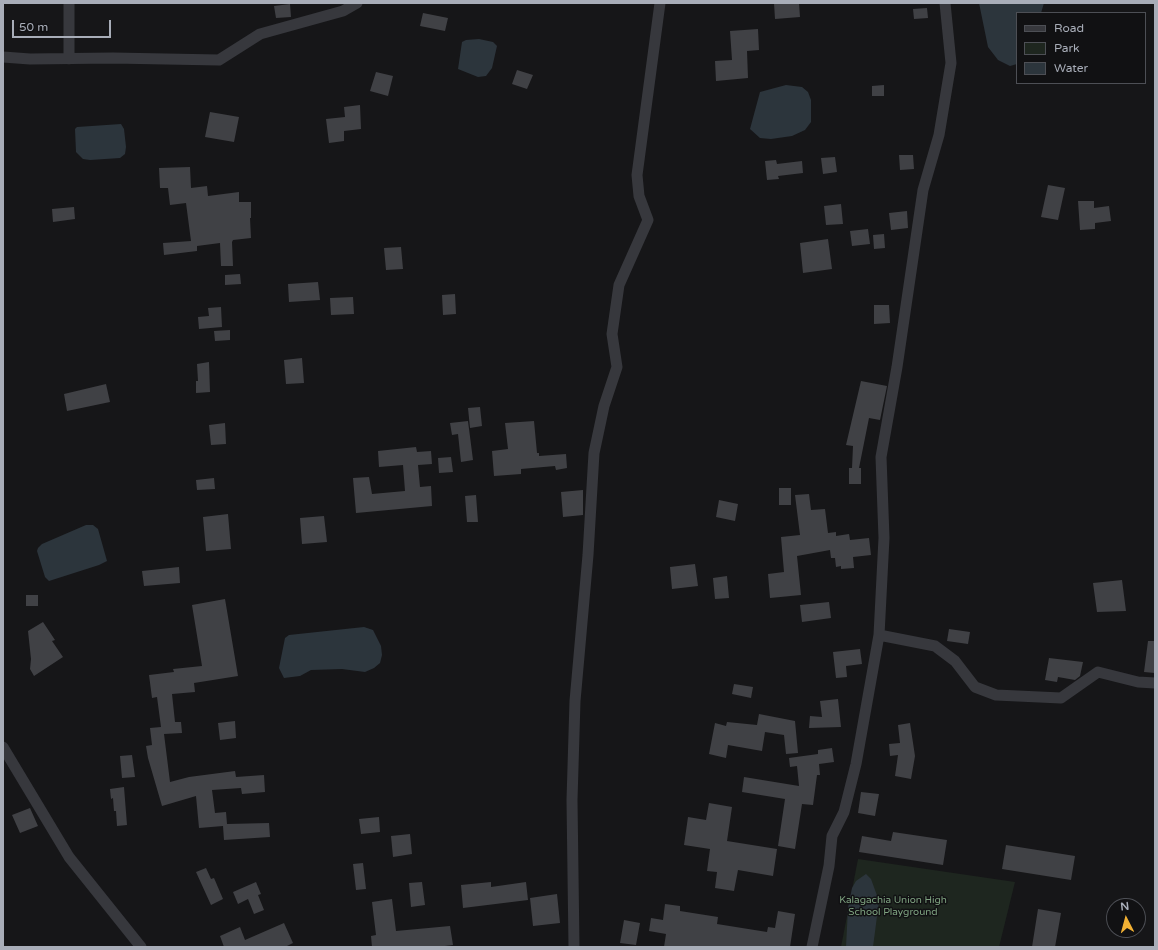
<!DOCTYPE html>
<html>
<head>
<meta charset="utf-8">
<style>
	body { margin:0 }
	#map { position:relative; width:1158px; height:950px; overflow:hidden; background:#161618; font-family:"Varela Round",sans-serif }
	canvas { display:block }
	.frame { position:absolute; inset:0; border:4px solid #a8adb8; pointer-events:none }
	.legend { position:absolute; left:1016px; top:12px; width:130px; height:72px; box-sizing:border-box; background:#111113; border:1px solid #4d4f55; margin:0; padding:5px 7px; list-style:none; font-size:12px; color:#a8adb8 }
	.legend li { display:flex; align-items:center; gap:8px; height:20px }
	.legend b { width:20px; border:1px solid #4d4f55 }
	.north { position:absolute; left:1106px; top:898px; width:40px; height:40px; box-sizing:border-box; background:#111113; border:1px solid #4d4f55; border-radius:50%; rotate:354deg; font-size:11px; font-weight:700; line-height:16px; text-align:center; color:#a8adb8 }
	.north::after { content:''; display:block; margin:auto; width:14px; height:18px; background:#f2b134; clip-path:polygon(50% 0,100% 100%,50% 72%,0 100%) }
	.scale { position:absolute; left:12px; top:20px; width:99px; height:18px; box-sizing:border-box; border:2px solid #a8adb8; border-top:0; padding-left:5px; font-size:12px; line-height:14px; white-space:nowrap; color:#a8adb8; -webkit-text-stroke:3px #111113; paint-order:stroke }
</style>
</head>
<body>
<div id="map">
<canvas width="1158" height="950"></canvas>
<div class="frame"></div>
<ul class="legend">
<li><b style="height:5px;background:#37383d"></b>Road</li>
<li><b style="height:11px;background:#1e261f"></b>Park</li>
<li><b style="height:11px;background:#2c353c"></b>Water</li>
</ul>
<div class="north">N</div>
<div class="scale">50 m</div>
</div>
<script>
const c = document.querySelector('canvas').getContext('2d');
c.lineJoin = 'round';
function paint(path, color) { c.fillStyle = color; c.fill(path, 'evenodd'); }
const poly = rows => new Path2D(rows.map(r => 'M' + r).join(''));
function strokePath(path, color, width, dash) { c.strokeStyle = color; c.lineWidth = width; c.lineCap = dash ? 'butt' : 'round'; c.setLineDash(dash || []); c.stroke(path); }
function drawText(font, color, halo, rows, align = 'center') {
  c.font = font + ' "Varela Round",sans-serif'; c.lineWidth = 3; c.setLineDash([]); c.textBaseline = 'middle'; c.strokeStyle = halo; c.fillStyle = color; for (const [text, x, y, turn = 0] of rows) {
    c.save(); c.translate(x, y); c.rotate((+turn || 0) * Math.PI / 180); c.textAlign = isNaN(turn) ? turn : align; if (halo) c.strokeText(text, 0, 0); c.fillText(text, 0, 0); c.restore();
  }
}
paint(poly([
	[858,859,1015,882,999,947,841,947]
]), '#1e261f');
paint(poly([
	[979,3,1044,3,1041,13,1017,13,1017,64,1010,66,998,60,988,47],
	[479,39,493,42,497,46,492,68,486,76,478,77,458,69,462,42,466,40],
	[786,85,802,87,808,92,811,100,811,122,805,130,792,136,771,139,760,138,750,129,760,92],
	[121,124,124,129,126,147,125,154,120,158,90,160,83,159,76,152,75,129,77,127],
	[86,525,93,525,98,529,107,561,99,565,49,581,45,577,37,551,38,548,42,544],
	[364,627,373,630,381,646,382,655,380,663,374,668,365,672,342,669,311,670,300,676,284,678,279,668,285,638,289,635],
	[866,874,871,879,879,901,873,947,846,947,848,908,852,888,856,881]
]), '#2c353c');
paint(poly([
	[774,3,799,3,800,17,775,19],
	[290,4,291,17,276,18,274,6],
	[927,8,928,18,914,19,913,9],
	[423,13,448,18,445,31,420,26],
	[758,29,759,50,747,51,748,78,716,81,715,61,732,60,730,31],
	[517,70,533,75,527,89,512,84],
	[376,72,393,76,388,96,370,91],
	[884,85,884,96,872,96,872,86],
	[360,105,361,129,344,131,344,141,329,143,326,119,345,117,344,107],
	[210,112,239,117,234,142,205,137],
	[899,155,913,155,914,169,900,170],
	[835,157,837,172,823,174,821,158],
	[776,160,777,164,802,161,803,173,778,176,779,179,767,180,765,161],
	[190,167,191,188,207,186,208,196,239,192,239,202,251,202,251,218,250,218,251,238,233,240,232,242,233,266,221,266,220,243,197,246,197,251,164,255,163,243,191,241,186,203,170,205,168,188,160,188,159,168],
	[1048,185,1065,188,1058,220,1041,217],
	[1078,201,1094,201,1094,208,1109,206,1111,221,1095,223,1095,229,1080,230],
	[841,204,843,224,826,225,824,206],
	[74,207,75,219,53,222,52,209],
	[907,211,908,228,891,230,889,213],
	[868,229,870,244,852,246,850,231],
	[884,234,885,248,874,249,873,235],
	[828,239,832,269,803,273,800,243],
	[401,247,403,269,386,270,384,248],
	[240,274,241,284,225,285,225,275],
	[318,282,320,300,289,302,288,284],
	[455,294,456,314,443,315,442,295],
	[353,297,354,314,331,315,330,298],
	[874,305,889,305,890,323,874,324],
	[221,307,222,327,199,329,198,317,209,316,208,308],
	[230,330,230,340,215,341,214,331],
	[302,358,304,383,286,384,284,360],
	[209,362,210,392,196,393,196,381,198,381,197,364],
	[861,381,887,386,880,420,869,418,859,468,861,468,861,484,849,484,849,468,852,468,853,446,846,445],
	[106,384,110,402,67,411,64,394],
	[480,407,482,426,470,428,468,408],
	[468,421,473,460,461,462,458,434,452,435,450,423],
	[534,421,537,453,539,453,539,456,566,454,567,468,556,470,555,466,521,469,521,474,494,476,492,451,508,449,505,423],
	[225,423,226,444,211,445,209,425],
	[416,447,417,452,431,451,432,464,418,465,420,487,431,486,432,506,356,513,353,478,369,477,372,494,405,491,403,465,379,467,378,451],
	[451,457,453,472,439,473,438,458],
	[214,478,215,489,197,490,196,480],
	[779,488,791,488,791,505,779,505],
	[583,490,583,515,563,517,561,492],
	[809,494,811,510,825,509,828,533,836,532,836,536,849,534,850,540,869,538,871,555,853,557,854,568,841,569,841,566,836,567,835,558,831,558,830,550,797,556,801,595,770,598,768,574,784,572,781,537,800,535,795,495],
	[476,495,478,522,467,522,465,496],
	[719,500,738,504,735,521,716,517],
	[228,514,231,549,206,551,203,517],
	[324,516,327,542,302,544,300,518],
	[695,564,698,586,672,589,670,567],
	[179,567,180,583,144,586,142,571],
	[727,576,729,598,715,599,713,578],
	[1122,580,1126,611,1097,612,1093,583],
	[26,595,38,595,38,606,26,606],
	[225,599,238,676,194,683,195,692,172,694,175,722,181,722,182,733,164,734,170,782,189,777,235,771,236,777,264,775,265,792,242,794,241,788,212,790,215,813,226,812,227,824,269,823,270,837,224,840,223,826,199,828,196,796,162,806,148,758,146,746,152,745,150,728,161,727,157,697,152,698,149,675,174,672,173,669,202,666,192,605],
	[829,602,831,618,802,622,800,605],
	[43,622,55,640,52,641,63,657,34,676,30,669,31,659,28,631],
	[949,629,970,632,968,644,947,641],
	[1148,641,1155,641,1155,673,1144,672],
	[860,649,862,664,846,666,847,677,836,678,833,652],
	[1049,658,1083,662,1080,676,1075,680,1058,677,1057,682,1045,680],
	[734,684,753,687,751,698,732,694],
	[838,699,841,727,809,728,810,716,822,717,820,701],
	[759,714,795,721,798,753,786,754,784,735,765,732,762,751,728,745,726,758,709,754,715,723,726,726,727,722,757,725],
	[235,721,236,738,220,740,218,723],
	[910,723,915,756,911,779,895,776,898,755,890,756,889,744,900,743,898,725],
	[832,748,834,762,819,764,820,775,817,775,813,805,802,804,795,849,778,846,785,799,742,792,744,777,799,786,797,766,790,767,789,758,818,754,818,750],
	[132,755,135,777,122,778,120,756],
	[124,787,127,825,117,826,116,811,114,811,113,798,111,799,110,789],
	[861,792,879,794,875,816,858,813],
	[709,803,732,807,727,841,777,849,773,876,738,870,734,891,715,888,717,872,707,871,710,849,684,845,688,817,706,820],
	[30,808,38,826,20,833,12,815],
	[379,817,380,832,361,834,359,819],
	[893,832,947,840,943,865,859,852,862,836,891,841],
	[410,834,412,854,393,857,391,836],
	[1006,845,1075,856,1071,880,1002,869],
	[363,863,366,889,356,890,353,864],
	[206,868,211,879,214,878,223,899,211,905,196,872],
	[256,882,261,894,258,895,264,910,254,914,248,899,238,904,233,892],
	[422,882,425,905,411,907,409,883],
	[491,882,491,887,526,882,528,900,463,908,461,885],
	[557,894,560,923,533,926,530,898],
	[392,899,396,931,450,926,453,945,437,947,372,947,371,936,376,935,372,902],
	[665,904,680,906,680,911,718,917,717,924,767,932,768,927,775,928,778,911,795,914,790,947,664,947,666,934,649,931,651,918,663,920],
	[1038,909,1061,913,1055,947,1032,947],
	[624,920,640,923,636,945,620,943],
	[284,923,293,943,285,947,224,947,220,936,240,927,245,940]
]), '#404145');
strokePath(poly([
	[3,57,30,59,113,58,219,60,260,34,343,11,357,3],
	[69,59,69,3],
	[879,635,935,646,955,661,975,687,996,695,1061,698,1098,672,1138,682,1155,683],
	[3,747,69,857,141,947],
	[574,947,572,800,575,701,588,555,594,453,604,406,617,367,612,334,619,285,648,220,639,196,637,175,660,3],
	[812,947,829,866,832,836,844,812,856,764,879,635,884,538,881,457,897,367,923,190,939,135,951,63,945,3]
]), '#37383d', 11);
drawText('10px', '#7fa381', '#111113', [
	["Kalagachia Union High",893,900],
	["School Playground",893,912]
]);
</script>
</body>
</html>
